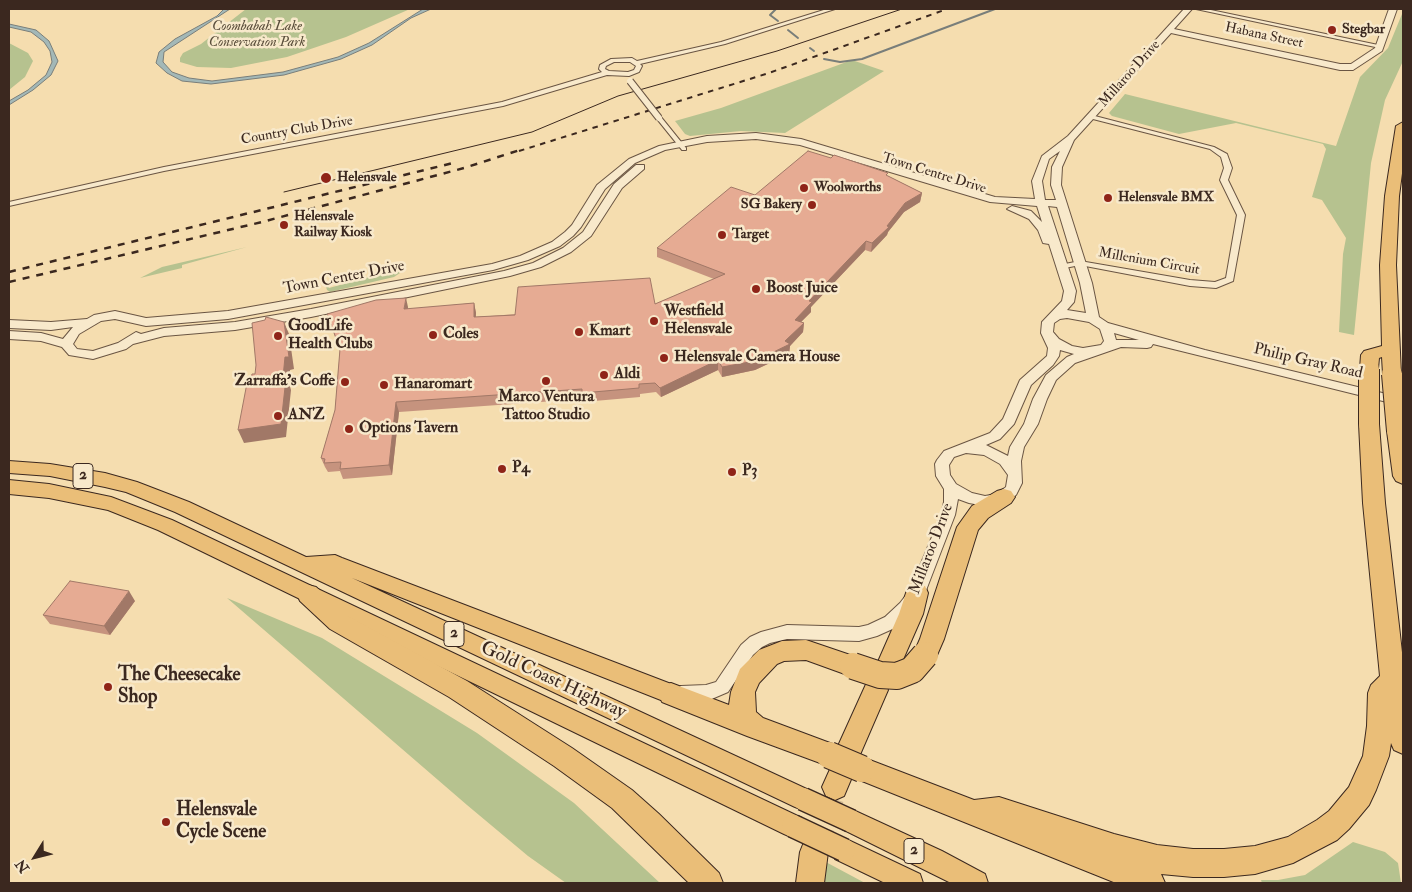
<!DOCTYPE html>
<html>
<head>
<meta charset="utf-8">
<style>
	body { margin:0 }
	#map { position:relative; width:1412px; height:892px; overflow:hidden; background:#f5ddaf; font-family:"IM FELL Double Pica",serif }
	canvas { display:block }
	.frame { position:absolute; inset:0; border:10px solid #3b281f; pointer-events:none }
	.north { position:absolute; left:10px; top:832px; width:50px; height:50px; -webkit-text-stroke:4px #f8e9cb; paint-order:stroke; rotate:234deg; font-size:14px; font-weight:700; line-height:20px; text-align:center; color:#3b281f }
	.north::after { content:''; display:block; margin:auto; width:18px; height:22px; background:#3b281f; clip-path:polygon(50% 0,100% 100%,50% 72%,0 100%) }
</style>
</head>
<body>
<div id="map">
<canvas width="1412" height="892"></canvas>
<div class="frame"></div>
<div class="north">N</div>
</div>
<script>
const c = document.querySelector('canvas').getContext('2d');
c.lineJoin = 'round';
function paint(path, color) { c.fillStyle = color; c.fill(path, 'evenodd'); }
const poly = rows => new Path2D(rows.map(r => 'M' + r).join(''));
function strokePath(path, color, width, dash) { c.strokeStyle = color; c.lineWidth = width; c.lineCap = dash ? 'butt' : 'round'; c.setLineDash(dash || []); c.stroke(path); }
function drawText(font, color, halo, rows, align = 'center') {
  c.font = font + ' "IM FELL Double Pica",serif'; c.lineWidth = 5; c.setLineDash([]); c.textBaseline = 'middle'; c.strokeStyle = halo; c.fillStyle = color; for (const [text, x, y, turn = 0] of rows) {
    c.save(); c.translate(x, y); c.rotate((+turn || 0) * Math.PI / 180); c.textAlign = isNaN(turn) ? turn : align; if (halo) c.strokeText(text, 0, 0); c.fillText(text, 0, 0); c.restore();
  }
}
paint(poly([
	[246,9,410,9,346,37,287,57,231,68,197,67,180,62,180,58,183,53,201,44],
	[1402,14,1403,61,1385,100,1371,163,1354,335,1339,332,1343,254,1346,238,1322,200,1312,197,1326,149,1323,144,1236,123,1179,134,1112,116,1109,113,1125,94,1336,146,1360,77,1388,48],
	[9,43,28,53,33,61,25,77,9,90],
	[852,60,884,71,785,133,741,131,690,136,685,134,675,121,721,108],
	[247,247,182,265,182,268,140,278,162,267],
	[398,269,400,273,394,277,330,292,327,290,322,274,323,274,329,288],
	[227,598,322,638,477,733,574,803,660,883,566,883,528,856,467,805],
	[1353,842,1385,852,1398,863,1401,883,1262,883,1261,880,1278,880,1305,875],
	[822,860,865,883,822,883]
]), '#b6c28f');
const water = poly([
	[224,9,230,9,164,52,163,62,172,72,189,78,212,81,283,72,338,57,369,43,423,9,431,9,411,18,372,45,341,59,284,75,211,84,182,81,167,73,156,63,159,52,175,39,217,16,224,9],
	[9,24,36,30,49,41,58,61,51,75,33,90,9,105,9,101,28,90,46,75,52,62,50,51,44,42,31,32,9,27,9,24]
]);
paint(water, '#a3b8b7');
strokePath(water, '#797e7a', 1);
strokePath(poly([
	[776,9,770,15,778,21],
	[788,30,798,38],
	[810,48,814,51],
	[824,59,840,62,862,59,995,9]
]), '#797e7a', 2);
strokePath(poly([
	[814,852,831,798]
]), '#d0b992', 26, [26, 13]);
const minor = poly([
	[827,9,835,9,725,44,640,64,642,66,639,72,629,76,607,75,503,106,164,171,9,206,9,202,164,167,502,102,602,72,599,69,600,65,611,59,632,58,637,61,721,42,827,9],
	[614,62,630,62,636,66,634,70,628,72,609,71,605,69,606,66,614,62],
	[1196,9,1206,9,1383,46,1380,48,1196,9],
	[1091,115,1214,147,1227,154,1232,168,1228,180,1245,215,1233,281,1216,288,1190,286,1080,265,1060,269,1060,265,1080,261,1190,280,1215,282,1226,278,1237,215,1220,180,1224,168,1221,157,1210,149,1089,118,1088,117,1091,115],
	[657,117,661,117,686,148,686,150,682,150,657,119,657,117]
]);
const tertiary = poly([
	[1184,9,1192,9,1174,29,1340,64,1351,64,1375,48,1389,9,1397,9,1382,51,1353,70,1340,70,1171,33,1074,140,1062,167,1061,185,1092,283,1099,317,1108,323,1205,350,1403,398,1403,406,1153,344,1151,347,1147,348,1121,347,1075,363,1056,380,1047,399,1038,424,1024,447,1021,461,1022,483,1016,495,1004,503,985,506,969,503,958,499,955,515,925,593,912,613,897,627,877,636,859,641,787,639,770,643,762,647,753,655,728,692,707,701,681,702,675,699,672,694,675,689,681,686,706,685,716,682,741,645,750,637,761,632,787,625,859,627,868,625,885,617,900,603,910,590,941,515,944,502,944,489,936,476,935,464,937,460,944,451,990,433,1003,419,1020,380,1047,356,1048,348,1041,333,1042,322,1062,301,1064,291,1049,244,1043,243,1038,230,1029,219,1007,209,1012,206,1031,211,1042,222,1037,206,990,202,800,145,756,139,707,142,665,150,635,163,605,189,581,227,573,236,560,246,528,260,493,270,228,319,146,326,115,319,101,321,79,334,73,344,77,349,93,351,118,343,136,332,141,334,164,328,235,322,311,309,504,271,533,263,563,248,583,232,614,184,636,165,644,165,644,169,622,188,591,236,571,252,541,267,510,276,311,317,235,330,164,336,133,344,126,349,93,359,69,355,62,347,41,341,9,339,9,331,41,333,63,339,73,327,51,330,9,328,9,320,51,322,87,319,94,315,115,311,146,318,228,311,492,264,520,256,552,242,565,232,572,225,597,185,629,159,659,146,707,136,756,133,801,139,995,197,1035,199,1032,181,1042,156,1068,136,1184,9],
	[1060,151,1052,167,1051,185,1056,200,1045,200,1042,181,1049,159,1060,151],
	[1048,206,1057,207,1080,283,1086,313,1067,310,1074,302,1076,291,1048,206],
	[1067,318,1089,322,1100,329,1104,341,1101,345,1083,348,1072,346,1059,339,1053,332,1054,323,1060,319,1067,318],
	[1114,333,1139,340,1116,340,1114,333],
	[1060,350,1074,354,1067,357,1046,375,1033,399,1024,424,1010,447,1008,456,986,445,1000,439,1014,424,1031,385,1053,365,1059,356,1060,350],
	[966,453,984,455,1000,464,1008,475,1006,487,996,494,985,496,972,493,956,484,950,475,949,465,954,457,966,453]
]);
const trunk = poly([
	[9,461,50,464,105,473,137,482,189,502,306,557,335,555,342,558,679,687,682,694,679,701,671,704,352,578,811,791,815,799,811,807,803,810,795,807,175,512,126,492,105,487,50,476,9,473,9,461],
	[9,480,49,484,111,497,172,520,802,818,805,826,802,834,793,838,784,834,158,530,108,510,49,498,9,494,9,480],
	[851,809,942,851,985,874,988,883,951,883,842,829,839,821,842,813,851,809],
	[844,838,920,874,923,883,885,883,835,859,832,850,835,841,844,838]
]);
const motorway = poly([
	[1403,122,1403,166,1399,196,1396,265,1401,374,1399,378,1392,380,1385,378,1383,374,1382,357,1379,358,1378,369,1376,373,1369,375,1362,373,1360,369,1361,355,1364,351,1382,346,1380,265,1385,196,1396,126,1403,122],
	[1369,417,1376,419,1379,424,1385,503,1403,661,1403,754,1394,750,1391,743,1389,756,1376,790,1369,805,1349,829,1337,840,1293,863,1255,874,1224,877,1193,877,1161,874,1165,883,1116,883,852,777,844,796,835,800,826,796,822,787,831,767,747,736,662,702,659,694,662,686,671,683,729,705,731,692,740,669,759,650,782,641,806,640,862,659,865,666,862,673,853,677,806,660,784,661,777,664,759,683,755,692,756,712,763,718,838,746,867,682,876,679,885,682,888,690,859,757,850,761,841,758,839,761,851,765,853,760,862,757,974,800,999,797,1114,834,1157,845,1193,849,1224,849,1255,846,1288,837,1317,820,1329,811,1349,787,1363,756,1367,726,1368,693,1371,685,1380,676,1363,503,1359,424,1362,419,1369,417],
	[1397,424,1403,426,1403,484,1396,481,1393,476,1387,431,1390,426,1397,424],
	[1004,489,1011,491,1015,497,1011,503,988,518,978,530,944,639,934,662,925,665,916,662,913,655,920,639,957,527,972,506,997,491,1004,489],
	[917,584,925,586,928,593,923,614,898,671,889,674,880,671,877,664,899,614,906,593,909,586,917,584],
	[308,585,316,587,346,615,467,681,572,748,632,790,659,814,719,873,723,883,689,883,612,808,554,766,449,697,330,629,300,601,297,594,300,587,308,585],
	[814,838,824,842,828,852,824,883,796,883,800,852,804,842,814,838]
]);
strokePath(minor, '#6a5543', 2);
strokePath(tertiary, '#6a5543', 2);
strokePath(trunk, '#3b281f', 2);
strokePath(motorway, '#3b281f', 2);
paint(minor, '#f8e9cb');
paint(tertiary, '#f8e9cb');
paint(trunk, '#eabe78');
paint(motorway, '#eabe78');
strokePath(poly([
	[284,192,532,132,618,96,777,51,902,9]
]), '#3b281f', 1);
strokePath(poly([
	[519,151,769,73,947,9]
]), '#3b281f', 2, [5.5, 5.5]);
strokePath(poly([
	[9,272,453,163],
	[9,282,262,222,464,168,523,149]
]), '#3b281f', 2.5, [7, 7]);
const minorBridge = poly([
	[630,81,659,118]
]);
const trunkBridge = poly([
	[803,799,851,821],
	[793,826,844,850]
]);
const motorwayBridgeFar1 = poly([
	[1369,369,1369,424],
	[1392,374,1397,431]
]);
const motorwayBridge = poly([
	[853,666,880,675,897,676,912,670,925,655],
	[829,755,862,769]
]);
strokePath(minorBridge, '#6a5543', 8, []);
strokePath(trunkBridge, '#3b281f', 25, []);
strokePath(motorwayBridgeFar1, '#3b281f', 22, []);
strokePath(motorwayBridge, '#3b281f', 28, []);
strokePath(minorBridge, '#f8e9cb', 6);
strokePath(trunkBridge, '#eabe78', 22);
strokePath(motorwayBridgeFar1, '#eabe78', 20);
strokePath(motorwayBridge, '#eabe78', 26);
paint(poly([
	[888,176,922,193,920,202,904,212,888,232,887,235,871,252,865,250,811,307,811,312,801,322,804,323,803,332,790,346,789,354,755,370,722,377,718,370,661,397,656,392,640,394,640,397,583,402,583,399,399,412,392,475,343,479,340,471,328,472,325,467,321,458,335,410,340,350,327,314,408,307,408,309,474,303,476,313,476,317,655,304,714,279,657,257,657,248,755,195],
	[135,601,110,635,50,624,43,615]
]), '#c6937e');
paint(poly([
	[922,193,920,202,904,212,888,232,887,235,871,252,872,243,905,203],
	[866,241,865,250,811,307,811,312,794,329,795,320,809,301],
	[406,298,408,307,406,318,404,309],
	[474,303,476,313,475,326,474,317],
	[284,322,289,334,294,369,290,370,289,383,291,390,286,437,244,443,238,430,283,377],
	[804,323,803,332,790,346,789,354,755,370,722,377,722,367],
	[718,360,718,370,661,397,660,388],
	[396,402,399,412,392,475,389,465],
	[129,591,135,601,110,635,104,626]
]), '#a17867');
const building = poly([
	[808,151,831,158,834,155,888,173,886,175,922,193,905,203,887,226,889,227,872,243,866,241,809,301,812,302,795,320,804,323,785,341,790,344,755,361,722,367,718,360,660,388,655,383,639,384,639,388,582,393,582,389,396,402,389,465,340,469,341,462,324,463,325,459,321,458,335,410,340,349,327,314,376,300,406,298,404,309,474,303,474,317,515,315,518,287,650,278,655,304,725,274,657,248,731,187,755,195,808,151],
	[266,317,284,322,289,357,285,357,283,377,286,378,281,424,238,430,247,383,250,382,252,374,255,374,256,365,252,323,265,320,266,317],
	[70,581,129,591,104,626,43,615,70,581]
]);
paint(building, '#e6ab93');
strokePath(building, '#a17867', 1);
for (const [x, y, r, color] of [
	[1332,30,5,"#8f2418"],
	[326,178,6,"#8f2418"],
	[804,188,5,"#8f2418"],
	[1108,198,5,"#8f2418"],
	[812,205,5,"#8f2418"],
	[284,225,5,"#8f2418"],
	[722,235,5,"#8f2418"],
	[756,289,5,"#8f2418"],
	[654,321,5,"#8f2418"],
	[579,332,5,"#8f2418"],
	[433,335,5,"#8f2418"],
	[278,336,5,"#8f2418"],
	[664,358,5,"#8f2418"],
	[604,375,5,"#8f2418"],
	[546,381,5,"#8f2418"],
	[345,382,5,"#8f2418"],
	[384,385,5,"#8f2418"],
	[278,416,5,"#8f2418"],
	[349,429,5,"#8f2418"],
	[502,469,5,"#8f2418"],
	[732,472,5,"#8f2418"],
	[108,687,5,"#8f2418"],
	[166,822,5,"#8f2418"]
]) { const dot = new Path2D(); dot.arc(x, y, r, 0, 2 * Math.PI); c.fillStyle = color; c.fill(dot); strokePath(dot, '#f8e9cb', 2); }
drawText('italic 14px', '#5a4e3b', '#f8e9cb', [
	["Coombabah Lake",257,27],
	["Conservation Park",257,43]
]);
drawText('bold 14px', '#3b281f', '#f8e9cb', [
	["Stegbar",1342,30],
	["Helensvale",337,178],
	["Woolworths",814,188],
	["Helensvale BMX",1118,198],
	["SG Bakery",802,205,"right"],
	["Helensvale",294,217],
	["Railway Kiosk",294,233],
	["Target",732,235]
], 'left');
drawText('14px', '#3b281f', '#f8e9cb', [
	["Habana Street",1264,36,12],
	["Millaroo Drive",1130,74,-48],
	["Country Club Drive",297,131,-10],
	["Town Centre Drive",934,174,17],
	["Millenium Circuit",1149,262,10]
]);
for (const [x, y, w] of [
	[83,476,20],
	[454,634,20],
	[914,851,20]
]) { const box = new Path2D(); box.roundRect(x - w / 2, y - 12.5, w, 25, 4); c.fillStyle = '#f8e9cb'; c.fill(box); strokePath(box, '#3b281f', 1); }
drawText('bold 15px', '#3b281f', null, [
	["2",83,476],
	["2",454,634],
	["2",914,851]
]);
drawText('16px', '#3b281f', '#f8e9cb', [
	["Town Center Drive",344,278,-11],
	["Philip Gray Road",1308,362,13],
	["Millaroo Drive",932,549,-69]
]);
drawText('bold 16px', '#3b281f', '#f8e9cb', [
	["Boost Juice",766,289],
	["Westfield",664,312],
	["Helensvale",664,330],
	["GoodLife",288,327],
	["Health Clubs",288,345],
	["Kmart",589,332],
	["Coles",443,335],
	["Helensvale Camera House",674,358],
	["Aldi",614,375],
	["Zarraffa's Coffe",335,382,"right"],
	["Hanaromart",394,385],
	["Marco Ventura",546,398,"center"],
	["Tattoo Studio",546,416,"center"],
	["ANZ",288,416],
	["Options Tavern",359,429],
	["P4",512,469],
	["P3",742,472]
], 'left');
drawText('bold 19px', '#3b281f', '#f8e9cb', [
	["The Cheesecake",118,676],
	["Shop",118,698],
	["Helensvale",176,811],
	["Cycle Scene",176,833]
], 'left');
drawText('19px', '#3b281f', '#f8e9cb', [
	["Gold Coast Highway",553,681,25]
]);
</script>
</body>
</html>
